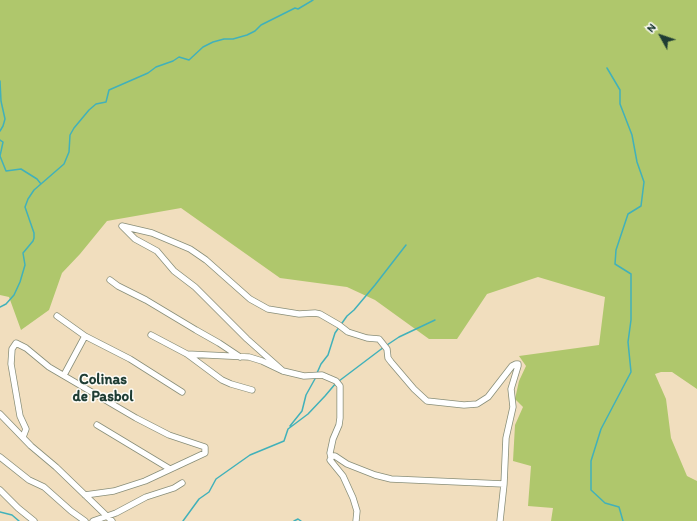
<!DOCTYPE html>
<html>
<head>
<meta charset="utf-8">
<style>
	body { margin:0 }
	#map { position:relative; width:697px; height:521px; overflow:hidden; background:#f1debe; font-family:Itim,sans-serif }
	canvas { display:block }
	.north { position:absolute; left:641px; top:16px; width:40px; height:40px; -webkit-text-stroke:3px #fdfcf7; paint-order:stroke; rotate:310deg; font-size:11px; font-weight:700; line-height:16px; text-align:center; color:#1f3d34 }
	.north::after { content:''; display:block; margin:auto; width:14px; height:18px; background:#1f3d34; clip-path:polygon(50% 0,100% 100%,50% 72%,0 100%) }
</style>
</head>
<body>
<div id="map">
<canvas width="697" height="521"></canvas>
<div class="north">N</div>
</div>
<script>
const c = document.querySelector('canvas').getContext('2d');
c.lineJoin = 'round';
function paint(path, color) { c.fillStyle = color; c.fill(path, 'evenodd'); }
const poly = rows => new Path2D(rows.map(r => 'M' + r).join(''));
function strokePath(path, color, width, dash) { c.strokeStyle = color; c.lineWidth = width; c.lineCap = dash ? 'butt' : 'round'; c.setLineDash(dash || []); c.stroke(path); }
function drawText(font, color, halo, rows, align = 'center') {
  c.font = font + ' Itim,sans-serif'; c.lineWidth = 3; c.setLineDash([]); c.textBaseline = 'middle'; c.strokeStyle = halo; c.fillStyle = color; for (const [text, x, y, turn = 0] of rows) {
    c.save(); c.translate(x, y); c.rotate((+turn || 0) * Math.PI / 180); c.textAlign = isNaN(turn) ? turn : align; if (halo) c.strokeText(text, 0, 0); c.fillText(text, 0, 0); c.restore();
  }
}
paint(poly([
	[0,0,697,0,697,389,672,372,661,372,655,374,666,399,671,438,687,476,697,481,697,521,551,521,553,508,528,506,531,466,513,461,515,425,523,407,515,399,519,381,526,366,519,356,599,345,605,297,538,277,487,294,457,339,429,339,375,300,347,287,280,278,181,208,107,221,80,254,62,273,49,310,21,330,9,297,0,295]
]), '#afc76c');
strokePath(poly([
	[607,68,620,90,620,104,632,135,637,162,644,182,641,206,628,214,616,250,615,264,631,274,631,320,628,342,631,372,601,429,591,461,591,490,605,503,619,507,623,521],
	[0,81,1,101,5,119,3,126,0,131],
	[0,140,3,142,0,156,6,171,21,169,37,179,41,184],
	[0,307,6,304,14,295,20,282,25,265,23,253,33,241,34,238,34,233,25,207,28,199,34,190,64,164,69,152,70,135,74,128,89,110,96,104,106,102,109,90,148,73,156,67,173,61,179,57,189,60,203,47,213,42,224,39,233,39,247,35,255,31,261,25,295,8,298,9,313,0],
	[387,345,399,337,435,320],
	[317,373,321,364,328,355,335,333,347,316,354,310,375,285,406,245],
	[339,381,384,347],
	[290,426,302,411,306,395,316,377],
	[0,512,12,515,19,521],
	[183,521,199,499,209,492,216,479,250,455,284,441,288,429,308,414,325,396,336,383],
	[294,521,298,519,301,521]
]), '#41b1ba', 1.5);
const minor = poly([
	[110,280,118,286,146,300,196,330,219,343,240,357],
	[57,316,85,336,130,359,182,392],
	[151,335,187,354,222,380,231,384,252,390],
	[187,354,249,357,262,361,283,371,304,376,322,375,336,381,340,386,340,418,339,425,333,439,330,453,331,457],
	[283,371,247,339,195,287,174,271,157,251,135,239,122,226,152,233,190,249,206,260,250,299,268,309,299,314,315,313,320,314,339,325,348,332,367,338,379,339,387,349,388,358,391,362,414,389,427,401,464,405,477,404,488,397,512,366,516,364,518,364,518,366,511,389,513,407,506,438,504,484,500,521],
	[64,375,85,336],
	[0,414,31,446,56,467,112,521],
	[97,425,170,469],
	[23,437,26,429,20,416,11,364,12,349,16,343,26,348,49,367,136,418,169,435,205,447,205,453,145,481,114,491,85,495],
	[0,457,29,480,44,487,71,511,85,521],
	[0,490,18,508,34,521],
	[93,521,116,513,146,497,174,488,182,483],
	[356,521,357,511,353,498,343,476,330,460,332,456,335,456,347,464,375,475,391,479,504,484]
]);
strokePath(minor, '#888e79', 7);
strokePath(minor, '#fff', 5.5);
drawText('bold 15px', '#1f3d34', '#fdfcf7', [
	["Colinas",103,380],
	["de Pasbol",103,397]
]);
</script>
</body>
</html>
